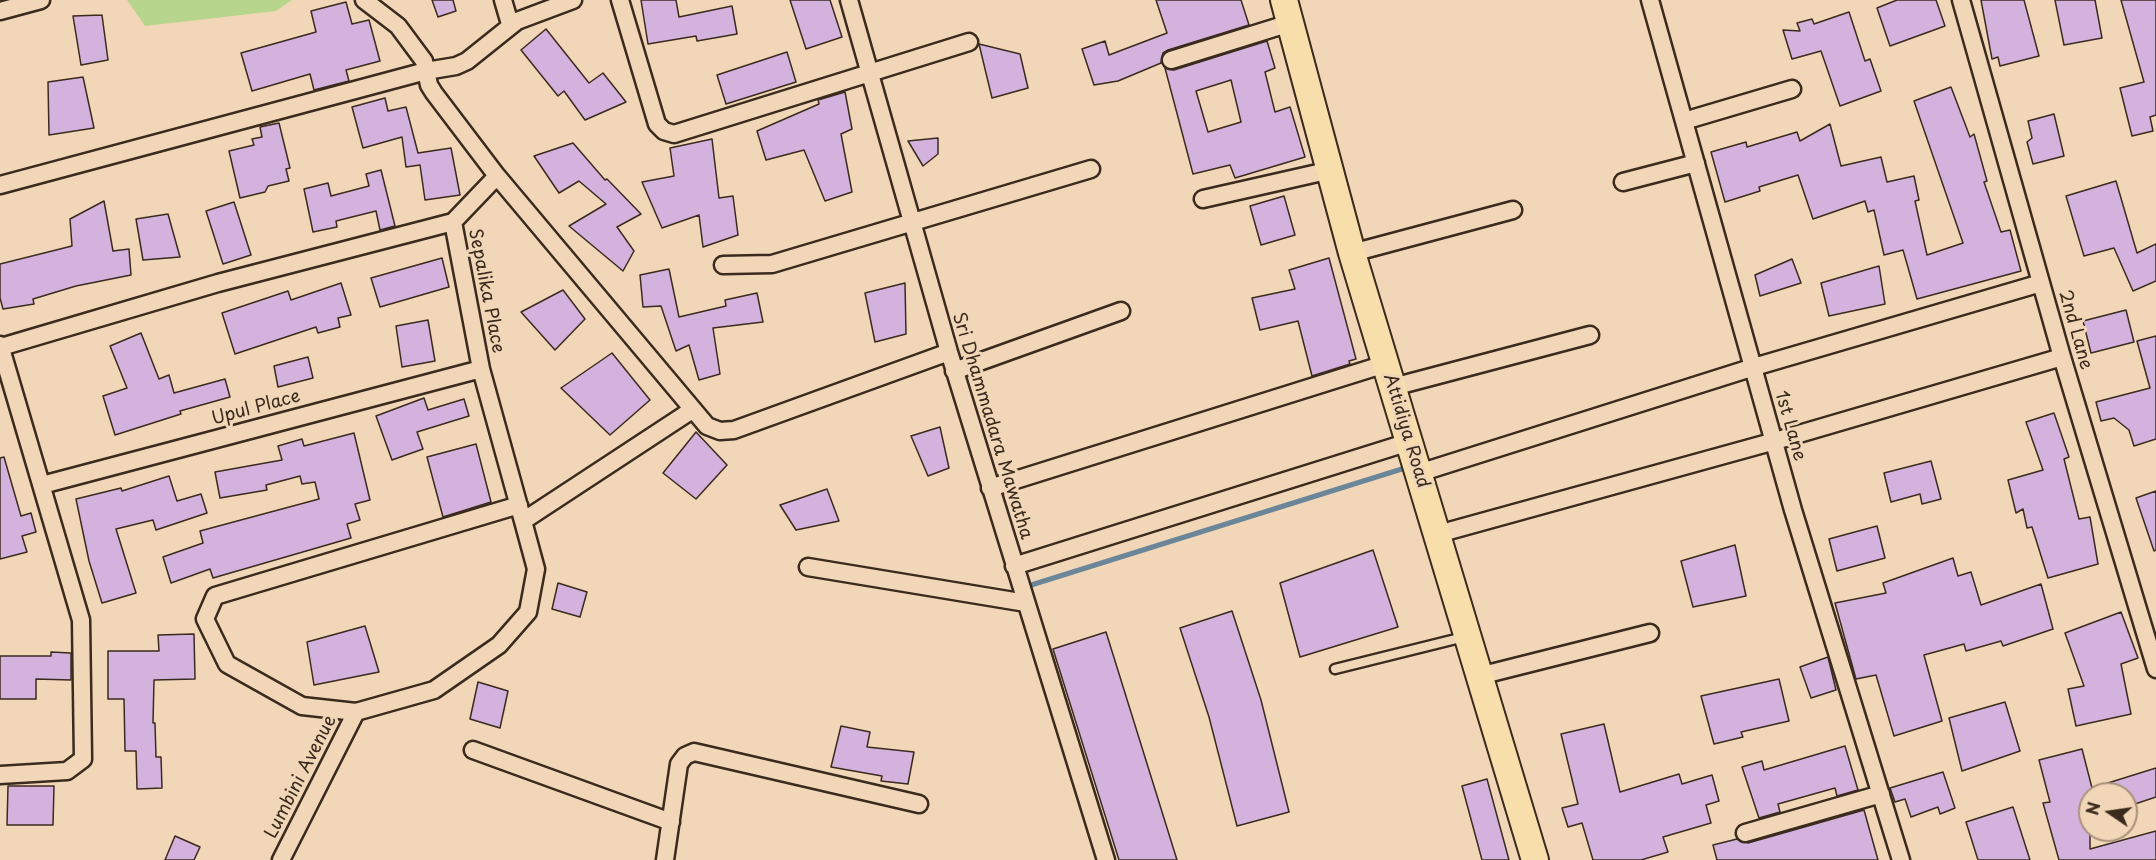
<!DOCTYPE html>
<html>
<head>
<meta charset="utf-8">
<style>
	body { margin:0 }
	#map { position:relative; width:2156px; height:860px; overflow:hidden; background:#f1d7b8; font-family:"Playpen Sans",sans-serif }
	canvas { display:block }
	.north { position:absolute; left:2078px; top:782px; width:60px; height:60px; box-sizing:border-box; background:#f1d7b8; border:2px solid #a8927a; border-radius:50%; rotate:283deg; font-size:16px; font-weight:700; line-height:24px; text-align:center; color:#3b2a1e }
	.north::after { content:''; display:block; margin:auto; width:21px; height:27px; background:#3b2a1e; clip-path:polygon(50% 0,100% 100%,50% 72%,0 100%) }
</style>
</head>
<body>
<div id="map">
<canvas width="2156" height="860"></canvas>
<div class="north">N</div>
</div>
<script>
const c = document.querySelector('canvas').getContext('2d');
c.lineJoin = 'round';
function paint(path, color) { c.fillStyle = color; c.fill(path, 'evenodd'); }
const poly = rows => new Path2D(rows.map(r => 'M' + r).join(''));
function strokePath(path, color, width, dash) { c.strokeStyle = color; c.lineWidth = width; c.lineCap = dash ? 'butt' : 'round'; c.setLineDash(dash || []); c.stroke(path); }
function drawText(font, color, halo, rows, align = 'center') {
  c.font = font + ' "Playpen Sans",sans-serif'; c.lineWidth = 6; c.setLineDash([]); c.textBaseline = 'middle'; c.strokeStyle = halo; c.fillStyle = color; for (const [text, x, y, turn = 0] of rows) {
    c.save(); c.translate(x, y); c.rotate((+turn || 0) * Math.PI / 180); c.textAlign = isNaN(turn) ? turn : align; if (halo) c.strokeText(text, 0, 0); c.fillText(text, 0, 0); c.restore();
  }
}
paint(poly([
	[127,0,292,0,276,11,145,26]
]), '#b8d58d');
strokePath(poly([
	[1028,586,1405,468]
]), '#6c8699', 5);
const building = poly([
	[432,0,453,0,456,11,438,17,432,0],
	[641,0,676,0,679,17,732,6,737,34,697,41,696,36,648,44,641,0],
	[790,0,830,0,842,37,806,49,790,0],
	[1156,0,1241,0,1249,25,1168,50,1163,53,1161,63,1118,81,1094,85,1082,49,1105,41,1109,55,1167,33,1156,0],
	[1897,0,1936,0,1945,26,1890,46,1877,8,1897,0],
	[1981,0,2024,0,2039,56,2000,66,1998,57,1992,59,1981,0],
	[2055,0,2095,0,2102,38,2064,45,2055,0],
	[2121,0,2156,0,2156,115,2150,117,2153,131,2132,136,2120,88,2144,82,2121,0],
	[346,2,352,24,369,20,380,61,346,70,349,81,314,90,310,74,252,91,241,53,316,32,311,11,346,2],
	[1849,12,1865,61,1870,59,1881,91,1840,106,1821,51,1792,59,1783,30,1800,31,1797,23,1812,19,1814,24,1849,12],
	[102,15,108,60,81,65,73,16,102,15],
	[546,29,589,83,603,73,626,102,585,120,564,91,558,96,521,50,546,29],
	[1267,41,1275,68,1265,72,1275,112,1290,107,1305,157,1235,178,1230,165,1193,174,1165,68,1174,70,1267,41],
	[1231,80,1241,122,1208,132,1196,91,1231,80],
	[979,44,1020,54,1028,88,992,98,979,44],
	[787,52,796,82,726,104,717,75,787,52],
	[83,77,94,128,49,135,48,82,83,77],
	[1951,87,1970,137,1974,134,1987,181,1984,182,2001,232,2010,230,2021,271,1917,299,1903,250,1884,255,1874,210,1868,212,1865,201,1813,219,1798,175,1759,187,1760,191,1725,202,1711,152,1746,142,1747,147,1797,132,1800,141,1830,124,1841,166,1881,157,1887,182,1914,176,1919,200,1915,201,1927,255,1963,243,1914,101,1951,87],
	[845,92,852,129,841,134,852,192,825,201,804,150,766,160,757,131,819,104,818,100,845,92],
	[385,98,388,111,406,107,418,153,451,148,460,195,425,200,420,165,406,167,402,137,363,148,352,107,385,98],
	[2054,114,2064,156,2033,164,2027,142,2032,138,2028,121,2054,114],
	[279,123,290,168,286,169,289,181,268,186,265,192,240,198,229,151,254,145,252,139,262,137,260,127,279,123],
	[938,138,938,154,923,166,908,141,938,138],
	[712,139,719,198,733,196,738,235,703,247,699,215,662,228,642,182,674,176,670,148,712,139],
	[573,143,605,180,607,179,641,214,617,227,634,251,623,271,569,226,606,204,579,181,559,193,534,156,573,143],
	[381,170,395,226,380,230,376,211,336,221,337,227,313,232,304,189,328,183,331,196,369,186,366,174,381,170],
	[2116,181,2137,253,2156,244,2156,281,2133,291,2114,248,2084,256,2066,196,2116,181],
	[1284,196,1295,235,1261,245,1250,206,1284,196],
	[104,201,113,251,129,249,131,275,76,286,33,299,34,304,3,309,0,298,0,264,72,246,70,219,104,201],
	[234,202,251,255,223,264,206,211,234,202],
	[168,214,180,257,143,260,136,219,168,214],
	[442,258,449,287,380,307,371,278,442,258],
	[1329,258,1356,359,1349,361,1350,364,1312,376,1298,321,1260,330,1252,298,1295,289,1289,270,1329,258],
	[1792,259,1801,283,1760,296,1755,275,1792,259],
	[1879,266,1885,304,1829,316,1821,283,1879,266],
	[669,269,679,317,726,306,725,300,757,293,763,322,713,328,720,374,699,380,689,345,676,351,661,306,643,307,640,275,669,269],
	[341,283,351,315,338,318,340,327,318,333,316,327,235,354,222,313,288,291,291,300,341,283],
	[905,283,906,334,875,342,865,293,905,283],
	[563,290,585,319,555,350,521,312,563,290],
	[2126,310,2134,342,2091,353,2083,321,2126,310],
	[428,320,435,361,402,367,396,326,428,320],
	[141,333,159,379,169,375,174,393,225,379,230,397,180,411,181,414,115,435,103,396,127,388,110,346,141,333],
	[2156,336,2156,439,2134,446,2129,430,2114,418,2101,421,2096,402,2150,388,2137,341,2156,336],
	[612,353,650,400,610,435,561,388,612,353],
	[308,357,313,378,278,387,274,366,308,357],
	[424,398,428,410,464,399,469,416,417,432,423,449,392,460,376,416,424,398],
	[2054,413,2069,457,2064,459,2079,519,2090,517,2098,564,2048,578,2032,527,2027,528,2023,509,2016,513,2008,480,2043,470,2026,422,2054,413],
	[940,427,949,468,928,476,911,436,940,427],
	[696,432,727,465,696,499,663,473,696,432],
	[354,433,370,500,355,504,360,520,347,524,351,538,213,578,210,569,171,583,163,557,203,543,200,531,319,499,315,482,302,484,300,476,266,485,267,490,220,498,215,472,282,460,278,446,302,439,304,446,354,433],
	[476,444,491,502,443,517,427,457,476,444],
	[4,457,21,516,31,513,36,532,22,536,27,552,0,559,0,458,4,457],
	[1931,461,1941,499,1922,504,1920,494,1891,502,1884,473,1931,461],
	[169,476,177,501,201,494,207,513,156,530,153,520,116,529,136,593,102,603,89,561,76,499,121,488,122,491,169,476],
	[827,489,839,521,796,530,780,505,827,489],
	[2156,491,2156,550,2154,551,2136,498,2156,491],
	[1877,526,1885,558,1837,571,1829,539,1877,526],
	[1735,545,1746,596,1693,607,1681,561,1735,545],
	[1373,550,1398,627,1300,657,1280,583,1373,550],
	[1953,558,1958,576,1971,572,1981,605,2041,584,2053,629,2003,646,2001,641,1966,651,1964,644,1924,655,1942,721,1894,736,1876,675,1856,679,1835,603,1886,593,1883,583,1953,558],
	[558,583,587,592,580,617,552,609,558,583],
	[1232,611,1261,700,1289,812,1237,826,1209,717,1180,628,1232,611],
	[2121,612,2138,658,2121,664,2131,714,2076,726,2068,689,2084,686,2065,633,2121,612],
	[365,626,379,672,314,685,307,642,365,626],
	[1106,632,1177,860,1119,860,1053,649,1106,632],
	[194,634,195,679,154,680,153,723,155,723,156,757,161,757,162,788,137,789,136,751,125,751,124,699,108,699,108,651,159,651,158,635,194,634],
	[51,652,71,653,71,680,36,679,36,699,0,699,0,656,51,656,51,652],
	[1828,657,1836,690,1811,698,1800,667,1828,657],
	[1779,679,1789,721,1741,732,1743,737,1714,744,1701,696,1779,679],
	[478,682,508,691,500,728,470,719,478,682],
	[2005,702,2020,751,1962,771,1949,718,2005,702],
	[1604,724,1620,792,1679,774,1682,784,1712,775,1719,801,1706,805,1711,823,1663,837,1668,852,1641,860,1593,860,1582,823,1568,827,1562,808,1578,804,1561,734,1604,724],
	[841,726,870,732,867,747,914,752,908,784,881,781,882,776,831,767,841,726],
	[1845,746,1858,790,1837,796,1835,788,1778,804,1780,812,1759,818,1742,767,1762,761,1764,770,1845,746],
	[2082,749,2092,788,2156,768,2156,797,2126,807,2126,794,2090,794,2090,849,2156,831,2156,860,2059,860,2043,803,2050,802,2039,760,2082,749],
	[1943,772,1955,808,1940,814,1938,807,1911,817,1905,799,1895,802,1890,788,1943,772],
	[1487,779,1509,860,1482,860,1462,786,1487,779],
	[8,786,54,786,53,825,7,825,8,786],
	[2013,807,2030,860,1978,860,1966,822,2013,807],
	[1864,810,1878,860,1717,860,1713,845,1737,839,1748,843,1864,810],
	[175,836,200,847,194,860,165,860,175,836]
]);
paint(building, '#d4b2de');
strokePath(building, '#3b2a1e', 1.5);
const lane = poly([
	[1335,669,1464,637]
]);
const street = poly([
	[364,0,398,26,424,61,429,85,434,93,497,176,707,426,720,431,734,430,949,352],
	[503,0,510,24],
	[620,0,657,124,664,131,674,134,969,42],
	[849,0,949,352,1106,860],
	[1650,0,1793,510,1901,860],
	[1961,0,2062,357,2156,669],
	[0,11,41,0],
	[1171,60,1290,23],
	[1684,121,1792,89],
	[1623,182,1696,163],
	[0,185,426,71,456,66,467,61,517,21,573,0],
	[1203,199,1331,170],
	[453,222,497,176],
	[1352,253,1513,210],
	[723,265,772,264,1091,169],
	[0,345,81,620,83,759,67,771,0,775],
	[1,347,218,283,453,222,481,369,523,521,692,410],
	[954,371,1121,311],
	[1393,387,1590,335],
	[1419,473,1754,367,2041,283],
	[42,485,481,369],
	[990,488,1385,364],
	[519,505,215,596,205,619,227,664,302,706,356,712,434,690,499,645,528,612,536,569,523,521],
	[1438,534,1775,441,2062,357],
	[1014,566,1409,442],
	[808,567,1026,603],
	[1479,676,1650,633],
	[473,750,671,822],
	[1745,833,1881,794],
	[281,860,356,712],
	[665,860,679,764,685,756,694,752,919,804]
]);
const primary = poly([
	[1284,0,1352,253,1535,860]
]);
strokePath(lane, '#3b2a1e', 13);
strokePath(street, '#3b2a1e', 21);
strokePath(primary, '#3b2a1e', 30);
strokePath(lane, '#f1d7b8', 8);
strokePath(street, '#f1d7b8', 16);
strokePath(primary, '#f8deab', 26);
drawText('18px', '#3b2a1e', '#f1d7b8', [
	["Sepalika Place",486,291,79],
	["2nd Lane",2075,330,74],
	["Upul Place",256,408,-15],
	["Sri Dhammadara Mawatha",992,426,73],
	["1st Lane",1790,426,74],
	["Attidiya Road",1406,431,73],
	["Lumbini Avenue",301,777,-63]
]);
</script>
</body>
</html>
